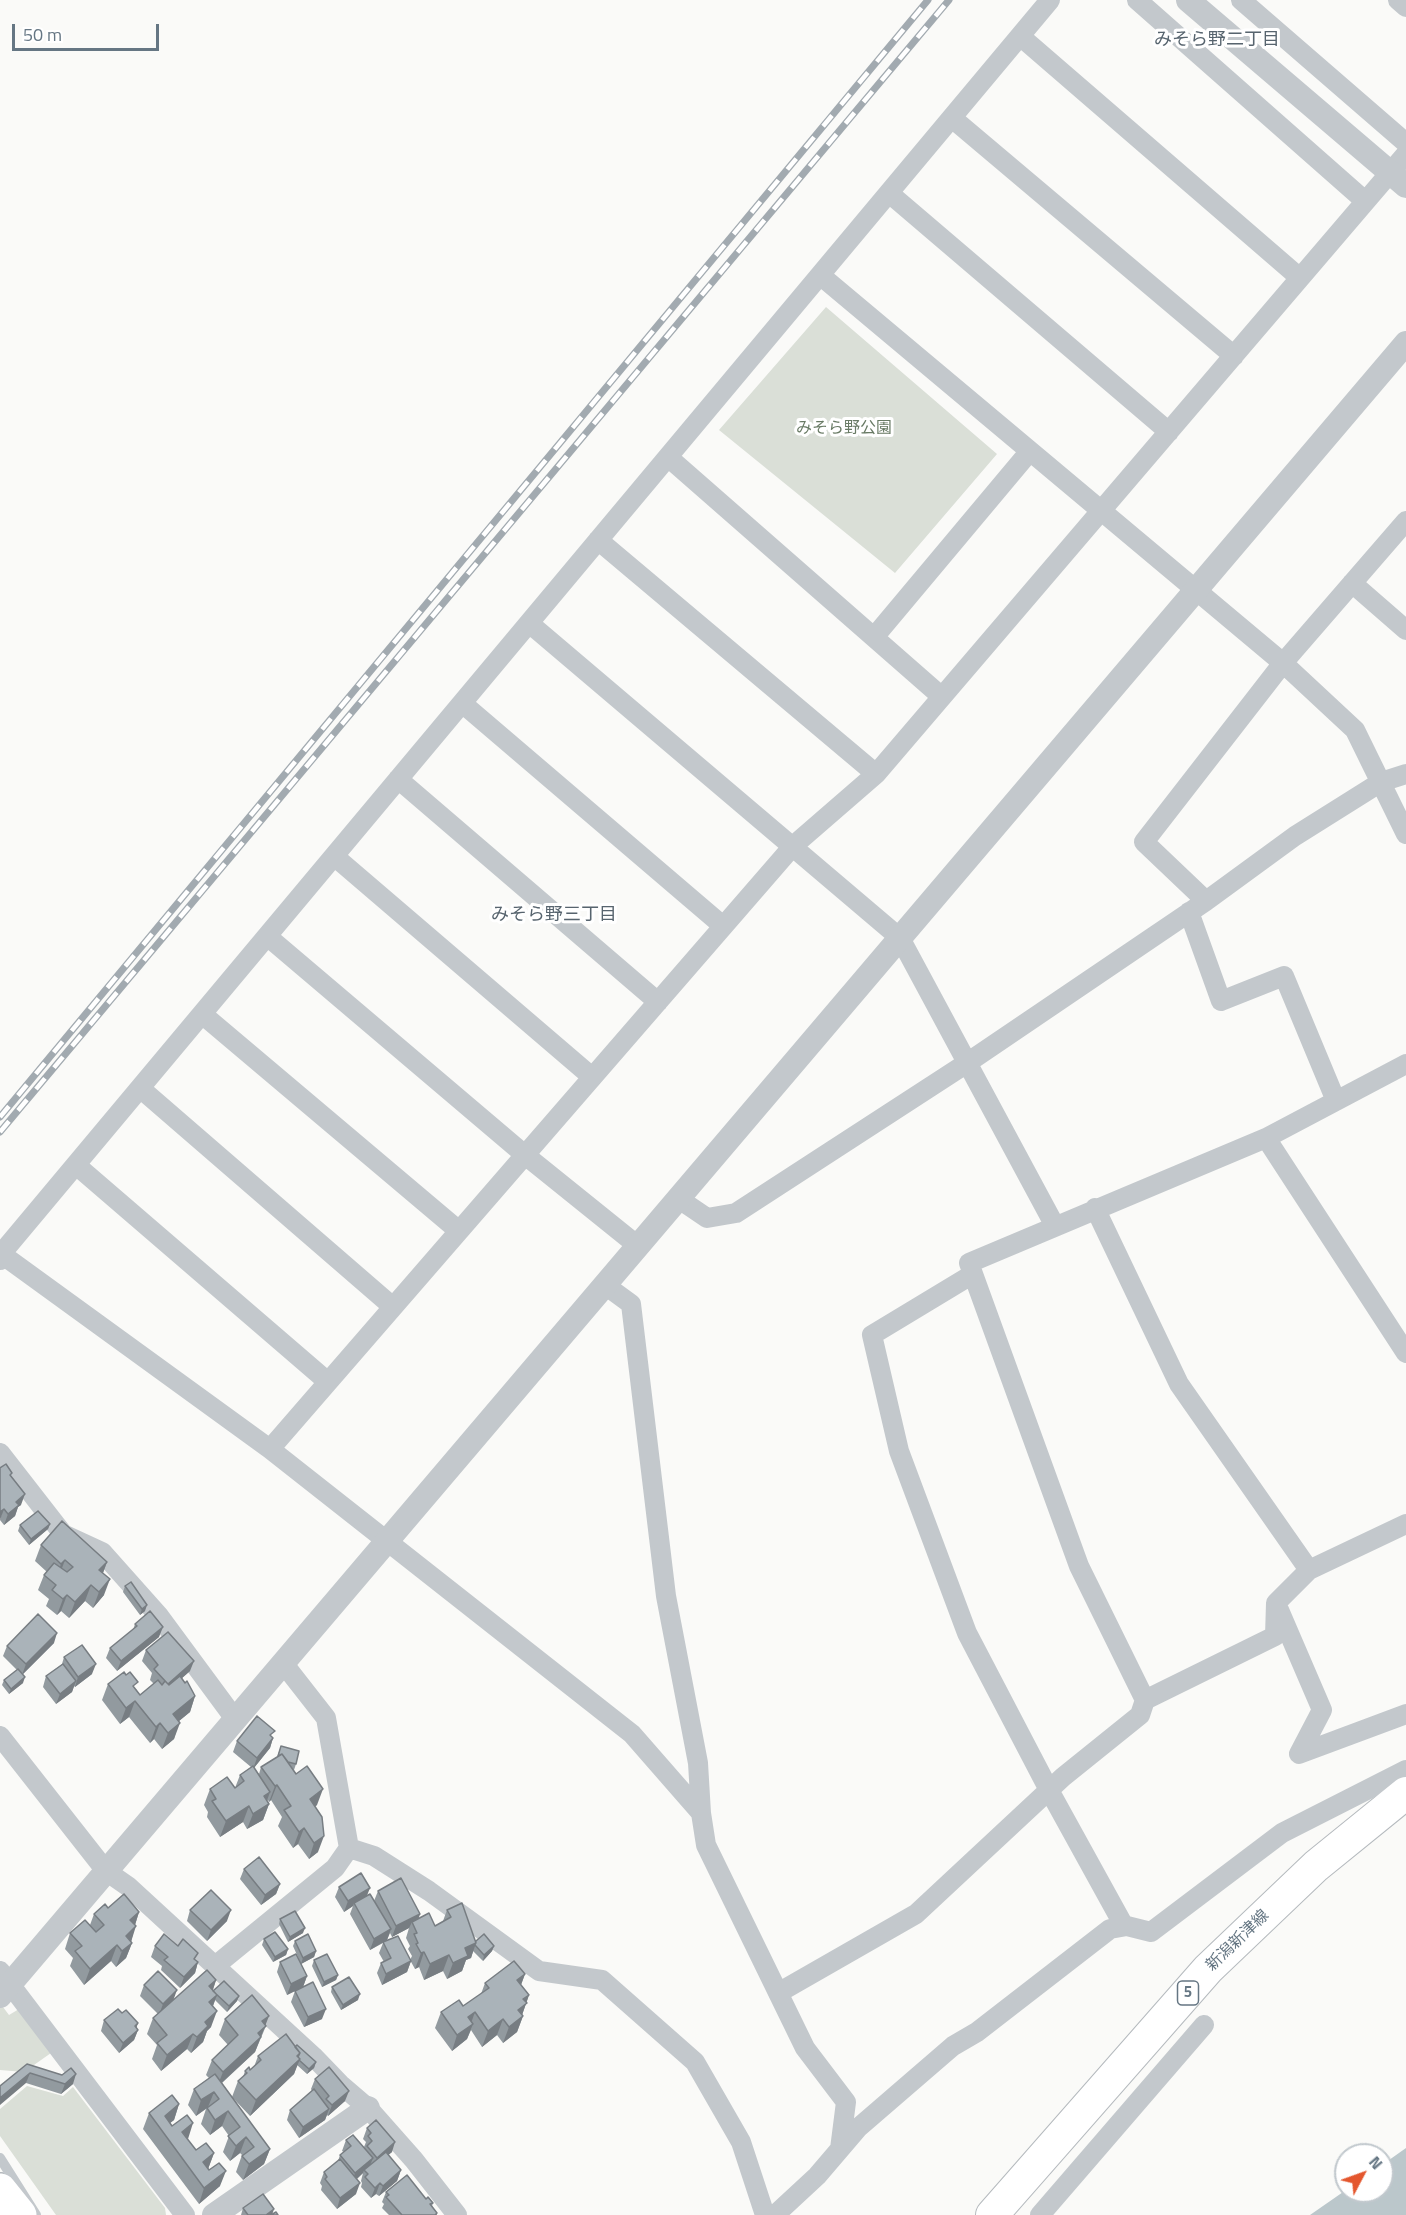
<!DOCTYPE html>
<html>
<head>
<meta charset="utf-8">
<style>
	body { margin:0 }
	#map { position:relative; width:1406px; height:2215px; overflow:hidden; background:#fafaf8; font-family:"Titillium Web",sans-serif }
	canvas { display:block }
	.north { position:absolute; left:1334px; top:2143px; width:60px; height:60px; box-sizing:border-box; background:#fff; border:2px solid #c1c8cd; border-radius:50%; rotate:49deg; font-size:16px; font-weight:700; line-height:24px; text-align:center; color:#657683 }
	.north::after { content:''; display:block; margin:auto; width:21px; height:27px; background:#e4572e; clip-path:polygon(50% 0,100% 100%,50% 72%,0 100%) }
	.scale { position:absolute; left:12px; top:24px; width:147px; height:27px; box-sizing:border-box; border:3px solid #657683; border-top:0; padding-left:8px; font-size:18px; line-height:21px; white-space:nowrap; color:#657683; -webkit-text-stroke:4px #fff; paint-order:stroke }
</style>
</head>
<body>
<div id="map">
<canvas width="1406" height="2215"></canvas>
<div class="north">N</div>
<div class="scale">50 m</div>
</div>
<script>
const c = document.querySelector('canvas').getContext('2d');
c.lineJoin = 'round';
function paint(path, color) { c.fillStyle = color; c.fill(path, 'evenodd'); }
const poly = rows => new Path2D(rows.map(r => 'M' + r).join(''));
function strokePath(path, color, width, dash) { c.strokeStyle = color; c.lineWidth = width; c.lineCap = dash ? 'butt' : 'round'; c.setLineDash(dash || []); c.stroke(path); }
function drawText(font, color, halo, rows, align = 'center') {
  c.font = font + ' "Titillium Web","Noto Sans JP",sans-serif'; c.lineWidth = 6; c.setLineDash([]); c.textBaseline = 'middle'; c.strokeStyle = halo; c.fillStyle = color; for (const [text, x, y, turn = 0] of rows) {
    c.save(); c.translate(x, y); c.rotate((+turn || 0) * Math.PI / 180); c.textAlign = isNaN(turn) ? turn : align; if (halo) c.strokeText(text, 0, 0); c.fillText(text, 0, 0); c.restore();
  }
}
paint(poly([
	[826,307,997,454,895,573,719,430],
	[0,2003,9,2015,19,2009,51,2053,24,2072,0,2070],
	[27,2086,63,2096,73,2087,165,2208,166,2215,56,2215,0,2136,0,2109]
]), '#dadfd7');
paint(poly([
	[1406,2148,1406,2215,1310,2215,1346,2190,1382,2191,1382,2165]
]), '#bbc7cb');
const primary = poly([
	[992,2215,1208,1969,1316,1866,1406,1793]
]);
const motorway = poly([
	[0,2190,20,2215]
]);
strokePath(primary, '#b5babe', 34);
strokePath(motorway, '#b4b9bd', 36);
strokePath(poly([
	[0,2158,36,2215]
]), '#c3c8cc', 10);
strokePath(poly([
	[1137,0,1365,201],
	[1241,0,1406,143],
	[1398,0,1406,7],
	[1020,36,1300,278],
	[952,118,1234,356],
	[889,193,1169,432],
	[820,275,1283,663,1355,730,1406,834],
	[668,457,942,697],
	[598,540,876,774],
	[1352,583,1406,630],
	[529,623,900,938,1055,1226],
	[875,636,1030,451],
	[462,703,723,926],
	[398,779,658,1002],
	[334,856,592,1077],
	[1206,901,1144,842,1283,663,1406,521],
	[1189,912,1221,1001,1284,976,1336,1101],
	[267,936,525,1155,638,1246],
	[202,1014,459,1231],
	[140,1088,393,1307],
	[1266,1138,1406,1353],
	[76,1165,328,1382],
	[679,1199,707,1218,736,1213,967,1063,1206,901,1295,836,1381,782,1406,774],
	[1095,1208,1179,1384,1309,1570],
	[0,1253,270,1449,632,1734,701,1813],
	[0,1260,1,1254,1050,0],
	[973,1274,872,1335,899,1451,967,1633,1049,1790,1124,1926],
	[605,1285,631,1304,666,1596,698,1763,701,1813,706,1845,805,2048,846,2102,840,2149],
	[270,1449,793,846,876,774,1406,154],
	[0,1453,63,1534,102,1552,159,1616,235,1719],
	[1279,1610,1322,1710,1299,1754,1406,1714],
	[1145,1700,1079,1566,969,1263,1266,1138,1406,1064],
	[0,1736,106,1871,129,1887,313,2056,340,2084,368,2108,414,2160,457,2215],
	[349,1848,374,1856,429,1891,539,1971,602,1980,695,2062,741,2142,765,2215],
	[215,1966,335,1868,349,1848,326,1718,283,1663],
	[0,1971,185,2215],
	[778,1993,916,1914,1063,1777,1140,1715,1145,1700,1275,1636,1276,1603,1309,1570,1406,1524],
	[768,2215,777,2213,817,2176,858,2128,953,2046,977,2032,1110,1929,1127,1926,1151,1932,1282,1833,1406,1770],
	[1040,2215,1204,2025]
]), '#c3c8cc', 20);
strokePath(poly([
	[1188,0,1406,186],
	[0,1996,1406,343],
	[214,2215,368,2108]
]), '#c3c8cc', 24);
strokePath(primary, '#fff', 32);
strokePath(motorway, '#fff', 33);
const rail = poly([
	[0,1117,928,0],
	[0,1132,949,0]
]);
strokePath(rail, '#a2aab0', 7);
strokePath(rail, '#fff', 4.5, [14]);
paint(poly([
	[11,1476,21,1505,18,1507,15,1516,4,1525,0,1520],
	[50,1524,48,1529,29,1545,18,1531,20,1525],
	[41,1545,107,1562,103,1573,104,1595,93,1608,85,1601,69,1618,61,1611,57,1615,46,1606,49,1599,38,1590,44,1575,47,1572,35,1561],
	[125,1586,145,1611,140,1615,123,1592],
	[135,1624,159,1637,117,1671,106,1658,110,1648,133,1630],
	[54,1643,23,1674,23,1683,9,1694,2,1685,4,1680,17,1670,3,1656,7,1646],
	[146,1650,190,1671,182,1678,195,1696,190,1712,179,1721,174,1739,162,1749,154,1739,150,1743,129,1717,120,1724,102,1700,108,1684,136,1689,140,1695,154,1684,150,1680,152,1673,142,1661],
	[64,1657,92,1674,75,1687,74,1686,72,1692,56,1704,43,1687,46,1676,62,1664],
	[272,1737,273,1738,270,1748,254,1768,259,1774,261,1767,277,1757,281,1746,296,1764,294,1770,293,1769,317,1805,315,1806,318,1852,309,1859,298,1844,293,1848,278,1826,282,1817,271,1800,269,1802,268,1800,267,1801,269,1804,263,1820,247,1829,243,1822,220,1837,207,1817,208,1812,204,1805,210,1789,235,1788,240,1775,251,1767,233,1752,237,1741],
	[244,1869,280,1884,276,1894,261,1905,240,1879],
	[339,1887,367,1896,374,1901,378,1891,419,1918,435,1926,443,1921,447,1910,476,1941,494,1946,492,1951,483,1961,473,1951,471,1958,466,1960,462,1971,447,1979,443,1971,424,1980,419,1967,415,1969,410,1960,412,1956,408,1949,410,1946,406,1938,409,1928,392,1937,390,1933,387,1940,411,1961,407,1972,382,1985,377,1973,381,1963,384,1962,379,1953,383,1943,370,1950,350,1914,353,1906,344,1912,335,1897],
	[108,1908,139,1912,135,1925,131,1942,132,1943,126,1958,116,1967,111,1961,84,1985,70,1966,73,1958,65,1949,70,1933,90,1925,94,1914],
	[190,1910,227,1921,207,1941,187,1921],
	[280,1919,303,1933,288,1942,279,1924],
	[264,1939,288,1949,286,1955,273,1962,262,1945],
	[295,1941,316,1951,314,1957,301,1964,293,1946],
	[155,1946,196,1960,198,1962,195,1973,180,1988,161,1970,162,1966,151,1957],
	[314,1960,338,1975,336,1980,322,1987,312,1966],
	[280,1962,307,1976,303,1987,287,1995,277,1972],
	[525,1974,521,1985,529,1995,522,2015,523,2016,517,2032,503,2043,497,2035,482,2047,471,2030,467,2039,452,2051,435,2028,441,2012,463,2006,481,1994,485,1983],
	[216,1980,213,1990,213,1991,239,1996,237,2001,227,2012,215,2000,213,2006,211,2027,207,2031,203,2042,191,2053,187,2049,161,2071,152,2059,157,2045,147,2034,153,2018,158,2014,140,1996,144,1985,173,2000],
	[332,1987,358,2000,341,2010,331,1992],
	[295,1991,322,2019,304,2027,291,2002],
	[122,2013,138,2023,136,2028,138,2030,134,2040,119,2053,101,2031,104,2020],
	[225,2019,266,2026,255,2052,222,2083,270,2149,264,2164,243,2180,236,2172,242,2155,240,2153,230,2161,223,2152,229,2136,222,2126,210,2135,201,2124,206,2109,196,2116,188,2105,194,2089,209,2078,206,2075,212,2060,228,2045,219,2035],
	[295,2047,316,2062,314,2068,307,2074,297,2065,294,2074,250,2116,232,2097,238,2081,243,2077,245,2071,250,2070,254,2067,258,2056],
	[27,2064,73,2084,61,2094,26,2083],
	[315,2079,345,2101,328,2116,327,2115,325,2120,299,2138,287,2120,290,2110,312,2091,311,2089],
	[179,2104,174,2120,170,2123,172,2126,187,2139,196,2150,214,2153,208,2169,220,2186,199,2204,143,2129,149,2113],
	[367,2128,392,2152,388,2155,401,2170,397,2181,379,2196,376,2194,371,2198,361,2187,362,2183,361,2181,363,2173,357,2179,356,2194,337,2209,321,2190,322,2186,320,2183,324,2172,338,2161,340,2155,344,2152,342,2151,346,2140,364,2147,366,2142,363,2139],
	[386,2192,426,2199,433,2203,432,2206,437,2213,437,2215,389,2215,382,2208,384,2204,382,2202],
	[243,2208,272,2214,278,2215,241,2215]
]), '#929a9f');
paint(poly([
	[25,1494,21,1505,18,1507,15,1516,4,1525,8,1514,16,1502],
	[4,1509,0,1520,0,1512],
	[50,1524,48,1529,29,1545,31,1539],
	[65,1560,59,1576,56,1579,61,1564],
	[107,1562,101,1578,99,1570],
	[110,1579,104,1595,93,1608,99,1592],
	[91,1585,85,1601,69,1618,75,1602],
	[67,1595,61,1611,57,1615,63,1599],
	[147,1605,145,1611,140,1615,142,1609],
	[163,1627,159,1637,117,1671,121,1661],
	[57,1633,54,1643,22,1675,26,1664],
	[194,1661,190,1671,163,1695,167,1684],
	[96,1664,92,1674,75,1687,78,1677],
	[25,1677,23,1683,9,1694,11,1689],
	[76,1681,72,1692,56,1704,60,1694],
	[195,1696,190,1712,168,1730,173,1714],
	[135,1701,129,1717,120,1724,126,1708],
	[160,1723,154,1739,150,1743,156,1727],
	[180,1723,174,1739,162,1749,168,1733],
	[273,1738,270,1748,253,1769,257,1758],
	[277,1785,271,1800,269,1802,275,1786],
	[323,1789,317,1805,305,1815,310,1799],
	[270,1792,265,1806,269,1804,263,1820,247,1829,253,1814,264,1796],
	[249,1806,243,1822,220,1837,226,1821],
	[304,1828,298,1844,293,1848,299,1832],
	[324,1836,318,1852,309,1859,314,1843],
	[280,1884,276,1894,261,1905,265,1895],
	[370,1888,366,1898,354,1903,353,1906,344,1912,348,1901],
	[231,1910,227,1921,207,1941,211,1930],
	[139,1912,134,1928,130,1920],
	[420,1914,417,1924,412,1922,409,1928,392,1937,396,1926],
	[136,1926,131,1942,120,1952,126,1936],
	[305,1928,303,1933,288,1942,290,1937],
	[391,1929,387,1940,370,1950,374,1939],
	[132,1943,126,1958,116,1967,122,1951],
	[476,1943,471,1958,466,1960,462,1971,447,1979,453,1963,465,1948],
	[117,1945,111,1961,84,1985,90,1969],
	[494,1946,492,1951,483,1961,484,1955],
	[288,1949,286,1955,273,1962,275,1957],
	[316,1951,314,1957,301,1964,303,1958],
	[424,1952,419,1967,415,1969,421,1953],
	[449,1955,443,1971,424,1980,430,1964],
	[411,1961,407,1972,382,1985,386,1974],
	[198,1962,195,1973,180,1988,184,1977],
	[525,1974,519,1990,517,1980],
	[338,1975,336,1980,322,1987,324,1982],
	[307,1976,303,1987,287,1995,291,1984],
	[216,1980,211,1995,209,1986],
	[177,1990,173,2001,159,2015,163,2004],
	[360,1994,358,2000,341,2010,343,2005],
	[217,1995,211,2011,209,2002],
	[529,1995,521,2018,523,2016,517,2032,503,2043,509,2027,523,1999],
	[239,1996,237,2001,227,2012,229,2006],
	[326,2009,322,2019,304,2027,308,2017],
	[217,2011,211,2027,207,2031,203,2042,191,2053,197,2037,205,2022],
	[475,2012,470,2026,473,2024,467,2039,452,2051,457,2035,468,2017],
	[269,2016,255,2052,217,2087,223,2072,262,2021],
	[503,2019,497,2035,482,2047,488,2031],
	[138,2023,135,2032,138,2030,134,2040,119,2053,123,2043,135,2026],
	[193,2034,187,2049,161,2071,167,2055],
	[300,2053,300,2059,294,2074,250,2116,256,2100],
	[316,2062,314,2068,307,2074,309,2069],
	[30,2073,26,2083,0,2105,0,2098],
	[76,2074,73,2084,61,2094,65,2084],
	[349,2091,345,2101,328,2116,332,2105],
	[214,2092,208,2107,196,2116,201,2100],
	[179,2104,174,2120,161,2130,165,2116],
	[329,2109,325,2120,299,2138,303,2127],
	[228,2111,222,2126,210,2135,215,2120],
	[193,2123,188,2139,182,2132],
	[246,2137,240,2153,230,2161,236,2146],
	[395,2142,392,2152,373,2168,377,2158],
	[270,2149,264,2164,243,2180,249,2164],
	[214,2153,208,2169,203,2162],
	[373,2158,369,2168,364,2170,363,2173,352,2183,355,2173],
	[401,2170,397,2181,379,2196,383,2186],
	[226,2171,220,2186,199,2204,204,2188],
	[360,2183,356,2194,337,2209,340,2198],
	[380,2183,376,2194,371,2198,375,2188],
	[274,2209,272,2215,266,2215]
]), '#777d82');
const building = poly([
	[6,1464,12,1473,10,1475,25,1494,16,1502,19,1505,8,1514,4,1509,0,1512,0,1468,6,1464],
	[38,1511,50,1524,31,1539,20,1525,38,1511],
	[62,1521,107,1562,99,1570,110,1579,99,1592,91,1585,75,1602,67,1595,63,1599,52,1590,56,1585,44,1575,54,1563,67,1572,73,1567,65,1560,61,1564,41,1545,62,1521],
	[131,1582,147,1605,142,1609,125,1586,131,1582],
	[150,1611,163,1627,121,1661,110,1648,137,1626,135,1624,150,1611],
	[38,1614,57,1633,26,1664,7,1646,38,1614],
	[168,1632,194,1661,168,1684,154,1669,158,1665,146,1650,168,1632],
	[82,1645,96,1664,78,1677,64,1657,82,1645],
	[63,1664,76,1681,60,1694,46,1676,63,1664],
	[18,1669,25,1677,11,1689,4,1680,18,1669],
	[124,1672,126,1675,130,1672,138,1682,133,1686,140,1695,158,1680,162,1685,165,1681,169,1685,180,1676,185,1683,187,1681,195,1696,173,1714,180,1723,168,1733,160,1723,156,1727,135,1701,126,1708,108,1684,124,1672],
	[257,1716,275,1731,270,1735,273,1738,257,1758,237,1741,257,1716],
	[281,1746,299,1751,296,1764,288,1762,282,1754,278,1756,281,1746],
	[282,1754,296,1774,307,1766,323,1789,310,1799,322,1817,324,1836,314,1843,304,1828,299,1832,284,1810,291,1806,277,1785,275,1786,261,1767,282,1754],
	[253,1766,270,1792,264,1796,269,1804,253,1814,249,1806,226,1821,212,1801,216,1799,210,1789,227,1777,235,1788,244,1781,240,1775,253,1766],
	[259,1857,280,1884,265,1895,244,1869,259,1857],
	[361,1873,370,1888,348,1901,339,1887,361,1873],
	[401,1878,420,1914,396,1926,378,1891,401,1878],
	[211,1890,231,1910,211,1930,190,1910,211,1890],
	[124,1894,139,1912,130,1920,136,1926,126,1936,132,1943,122,1951,117,1945,90,1969,75,1951,82,1946,70,1933,85,1920,96,1932,104,1925,94,1914,105,1904,108,1908,124,1894],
	[370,1894,391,1929,374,1939,354,1903,370,1894],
	[462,1903,476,1943,465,1948,468,1956,453,1963,449,1955,430,1964,424,1952,421,1953,416,1944,418,1943,414,1934,417,1933,412,1922,429,1913,435,1926,451,1917,447,1910,462,1903],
	[295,1911,305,1928,290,1937,280,1919,295,1911],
	[275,1932,288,1949,275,1957,264,1939,275,1932],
	[164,1934,178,1946,183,1939,198,1953,194,1959,198,1962,184,1977,164,1960,168,1957,155,1946,164,1934],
	[308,1934,316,1951,303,1958,295,1941,308,1934],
	[484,1934,494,1946,484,1955,475,1945,476,1941,484,1934],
	[398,1936,411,1961,386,1974,381,1963,391,1958,383,1942,398,1936],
	[296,1954,307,1976,291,1984,280,1962,296,1954],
	[327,1954,338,1975,324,1982,314,1960,327,1954],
	[514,1961,525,1974,517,1980,529,1995,523,1999,527,2003,518,2010,523,2016,509,2027,503,2019,488,2031,475,2012,468,2017,473,2024,457,2035,441,2012,459,2000,463,2006,489,1988,485,1983,514,1961],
	[207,1970,216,1980,209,1986,217,1995,209,2002,217,2011,205,2022,208,2026,197,2037,193,2034,167,2055,157,2043,167,2035,153,2018,207,1970],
	[158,1971,177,1990,163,2004,144,1985,158,1971],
	[349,1977,360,1994,343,2005,332,1987,349,1977],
	[224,1981,239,1996,229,2006,213,1991,224,1981],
	[313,1982,326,2009,308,2017,295,1991,313,1982],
	[252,1995,269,2016,262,2021,266,2026,258,2033,261,2037,223,2072,212,2060,238,2035,225,2019,252,1995],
	[118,2009,122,2013,126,2010,138,2023,135,2026,138,2030,123,2043,104,2020,118,2009],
	[286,2034,300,2053,297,2056,300,2059,256,2100,238,2081,247,2073,245,2071,249,2067,250,2070,261,2060,258,2056,286,2034],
	[297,2045,316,2062,309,2069,299,2060,300,2059,298,2057,300,2053,295,2047,297,2045],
	[27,2064,62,2075,71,2068,76,2074,65,2084,30,2073,0,2098,0,2086,27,2064],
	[329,2067,349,2091,332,2105,326,2099,329,2096,315,2079,329,2067],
	[215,2074,270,2149,249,2164,242,2156,254,2147,246,2137,236,2146,228,2136,240,2127,228,2111,215,2120,207,2108,219,2099,214,2092,201,2100,194,2089,215,2074],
	[314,2089,329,2109,303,2127,290,2110,314,2089],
	[172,2095,179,2104,165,2116,172,2126,187,2115,193,2123,182,2132,196,2150,206,2143,214,2153,203,2162,209,2170,219,2163,226,2171,204,2188,149,2113,172,2095],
	[376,2120,395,2142,377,2158,367,2146,372,2141,368,2136,371,2133,367,2128,376,2120],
	[353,2135,373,2158,355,2173,340,2155,351,2146,346,2140,353,2135],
	[386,2152,401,2170,383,2186,380,2183,375,2188,365,2177,368,2174,364,2170,386,2152],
	[340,2159,360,2183,340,2198,325,2179,327,2177,324,2172,340,2159],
	[407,2175,426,2199,428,2197,433,2203,430,2204,437,2213,435,2215,402,2215,386,2197,389,2195,386,2192,407,2175],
	[263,2194,274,2209,266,2215,248,2215,243,2208,263,2194],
	[276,2212,278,2215,271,2215,276,2212]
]);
paint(building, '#aab3b9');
strokePath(building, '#777d82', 1.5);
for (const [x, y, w] of [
	[1188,1993,21]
]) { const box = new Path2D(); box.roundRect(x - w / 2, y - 12, w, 24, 4.5); c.fillStyle = '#fff'; c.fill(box); strokePath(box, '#657683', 1.5); }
drawText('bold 15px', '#657683', null, [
	["5",1188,1993]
]);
drawText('16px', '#687a64', '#fff', [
	["みそら野公園",844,429]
]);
drawText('16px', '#657683', '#fff', [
	["新潟新津線",1238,1941,-44]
]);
drawText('18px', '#57646e', '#fff', [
	["みそら野二丁目",1217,41],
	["みそら野三丁目",554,916]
]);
</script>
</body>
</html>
